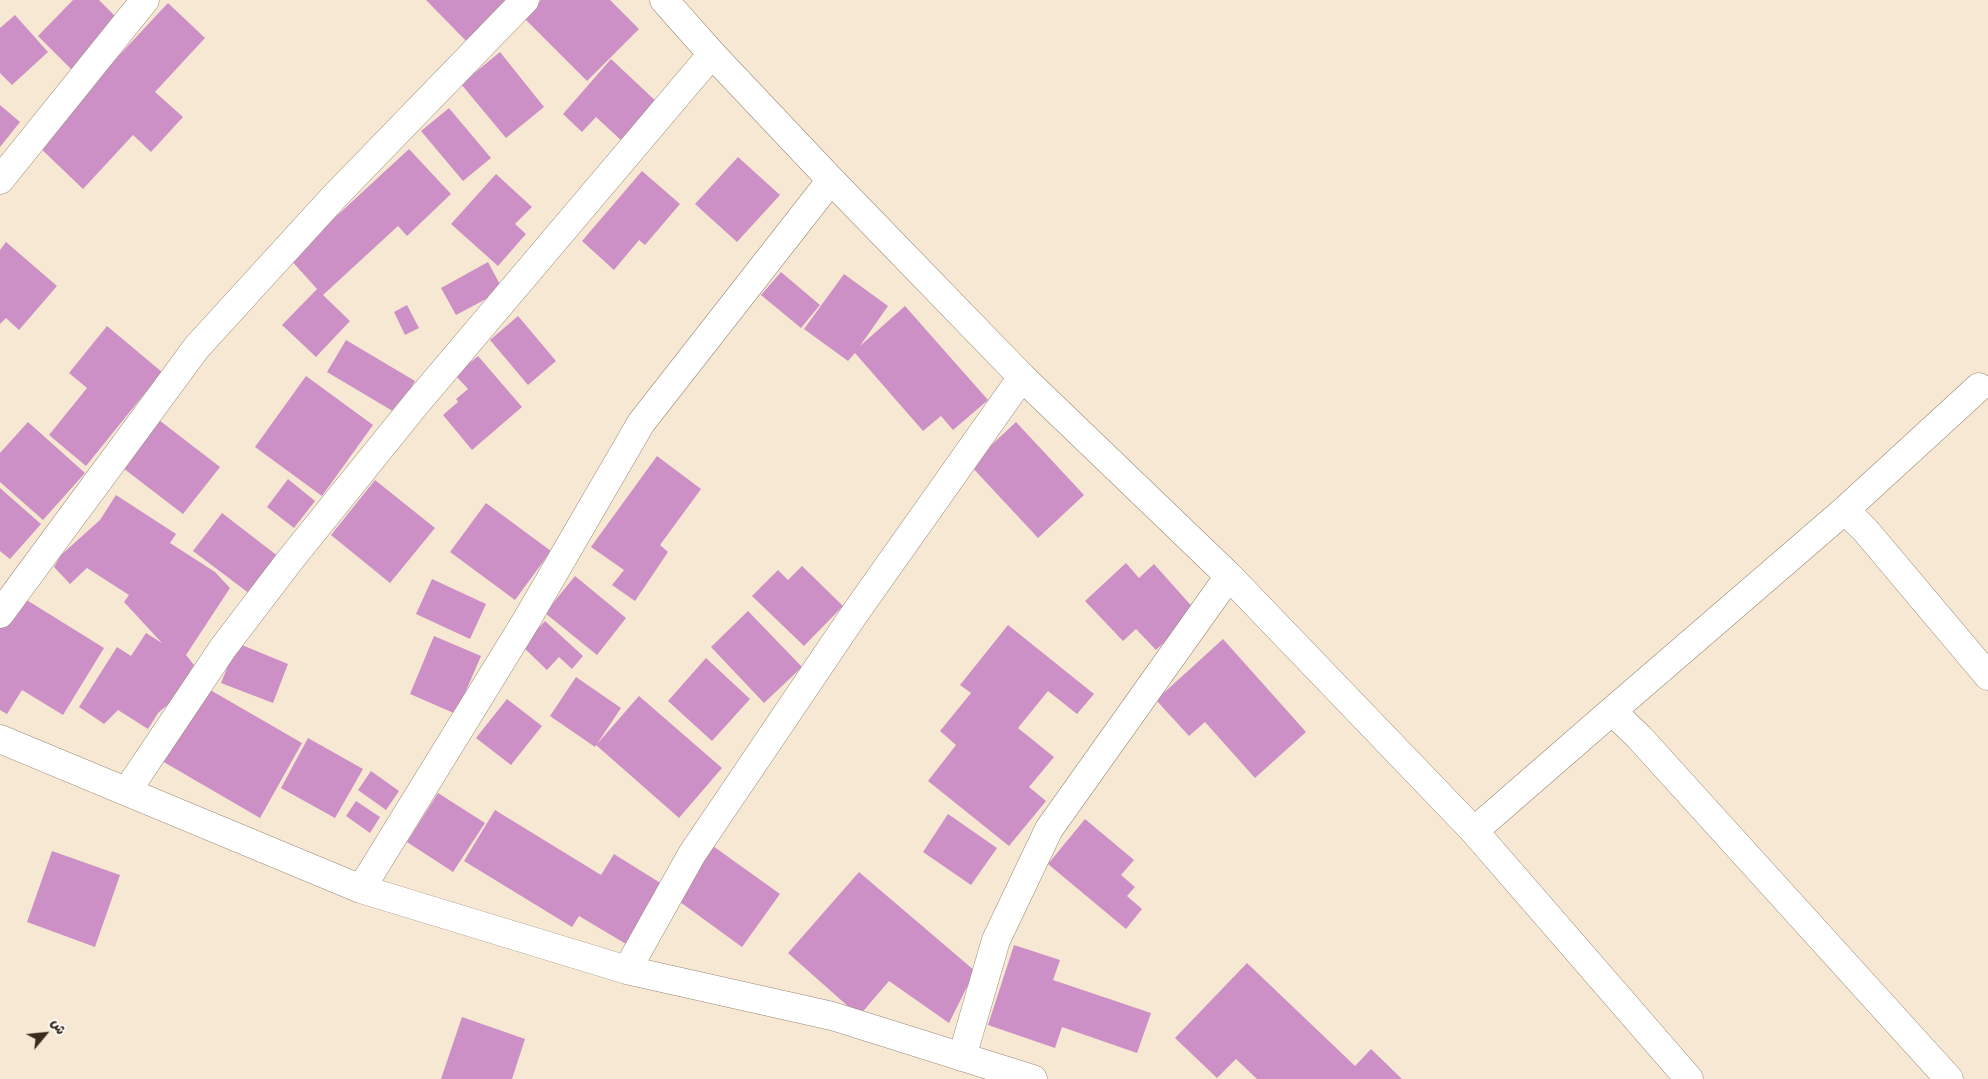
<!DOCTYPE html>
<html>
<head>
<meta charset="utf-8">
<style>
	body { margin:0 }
	#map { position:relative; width:1988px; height:1079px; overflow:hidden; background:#f6e8d3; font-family:Sriracha,"Playpen Sans Arabic",sans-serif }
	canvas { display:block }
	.north { position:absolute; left:20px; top:1009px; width:50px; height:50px; -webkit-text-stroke:4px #fdfcf7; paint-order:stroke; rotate:62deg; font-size:14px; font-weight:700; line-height:20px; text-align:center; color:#3b2a1e }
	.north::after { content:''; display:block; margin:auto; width:18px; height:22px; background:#3b2a1e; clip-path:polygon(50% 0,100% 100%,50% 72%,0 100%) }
</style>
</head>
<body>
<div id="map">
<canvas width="1988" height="1079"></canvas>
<div class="north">ش</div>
</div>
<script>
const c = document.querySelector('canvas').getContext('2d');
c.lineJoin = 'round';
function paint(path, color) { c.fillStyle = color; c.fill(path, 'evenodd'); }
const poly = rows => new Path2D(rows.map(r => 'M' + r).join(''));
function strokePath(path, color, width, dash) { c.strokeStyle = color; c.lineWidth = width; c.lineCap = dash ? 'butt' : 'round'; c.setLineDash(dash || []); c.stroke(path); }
paint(poly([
	[73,0,99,0,120,21,72,70,38,36],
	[426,0,516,0,470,45],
	[541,0,610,0,639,29,587,81,524,18],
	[168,3,205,38,155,92,183,117,151,152,133,135,83,189,36,144],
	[15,15,48,52,12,85,0,73,0,28],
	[500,52,544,107,506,138,461,84],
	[611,59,659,104,623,142,596,117,582,132,563,114],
	[0,105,20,122,0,147],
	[449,108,491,158,463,181,421,131],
	[409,149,451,194,407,236,398,226,323,295,350,321,316,357,282,325,317,289,290,259],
	[738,157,780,195,737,242,695,204],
	[642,171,680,204,645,245,639,240,614,270,582,241],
	[496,174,532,207,515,224,526,234,498,266,451,224],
	[6,242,57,286,19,330,6,318,0,324,0,250],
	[488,262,503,290,456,315,441,288],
	[781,272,820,305,801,328,761,295],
	[844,274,888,306,860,346,905,306,988,400,953,430,941,416,923,431,855,353,848,361,804,329],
	[407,305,419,328,405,335,394,312],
	[518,316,556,361,528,385,490,340],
	[107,326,162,372,86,466,49,435,87,388,69,373],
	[346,340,415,381,396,413,327,372],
	[478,356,522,407,472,450,443,415,458,402,456,399,468,389,455,375],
	[306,376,373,425,322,496,255,447],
	[159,420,220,467,183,514,123,468],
	[28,422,85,473,43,520,0,482,0,453],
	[1016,422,1084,495,1038,538,970,465],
	[657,456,701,489,660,545,668,552,635,601,612,585,624,570,591,547],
	[288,479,315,501,294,528,267,507],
	[375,480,435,528,390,583,331,535],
	[0,488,41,524,10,559,0,551],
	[116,495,176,534,170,543,215,572,230,588,186,655,194,665,172,701,158,713,148,729,118,710,104,724,79,707,117,647,131,656,146,633,162,643,124,602,129,595,87,568,70,584,54,567,61,555,100,520],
	[486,503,551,551,515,600,450,552],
	[222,513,279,557,250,594,193,551],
	[1126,563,1139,578,1154,564,1197,612,1156,650,1136,629,1123,641,1085,601],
	[802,566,843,606,804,646,752,596,778,570,788,580],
	[575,576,626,618,597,655,545,613],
	[432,579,486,604,470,639,416,614],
	[17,594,104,648,63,715,22,690,7,714,0,710,0,621],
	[748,611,802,667,764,703,711,647],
	[545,621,583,656,572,669,559,657,547,670,522,646],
	[1008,625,1094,694,1077,714,1048,691,1018,728,1054,757,1029,787,1046,801,1009,846,928,781,956,745,940,731,971,693,960,685],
	[434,636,481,656,456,714,410,694],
	[1223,639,1306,732,1255,778,1205,722,1189,736,1156,700],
	[237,643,288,664,273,703,221,683],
	[706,658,750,699,712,741,668,701],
	[576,677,621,708,597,744,639,696,722,768,679,818,596,745,595,747,550,716],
	[205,687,302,743,260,818,162,761],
	[507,699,542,726,511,765,476,738],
	[308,738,363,769,335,818,281,788],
	[371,771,399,791,386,810,358,790],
	[438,793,485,823,453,872,407,842],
	[356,801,380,817,370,833,346,816],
	[495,810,601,875,614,854,662,884,626,944,579,916,572,927,464,861],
	[948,814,997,848,971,885,923,852],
	[1085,819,1134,860,1121,875,1135,887,1127,896,1142,909,1126,929,1048,864],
	[713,846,780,894,742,947,676,899],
	[52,851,120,875,95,947,27,922],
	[859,872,975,971,949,1023,889,981,859,1016,788,953],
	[1014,945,1060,960,1053,980,1151,1013,1137,1053,1062,1027,1055,1048,988,1025],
	[1247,963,1355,1066,1371,1049,1402,1079,1257,1079,1236,1059,1217,1078,1175,1038],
	[462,1017,525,1039,512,1079,441,1079]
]), '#cd90c6');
const minor = poly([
	[664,0,712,54,831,180,1022,377,1229,576,1474,831,1689,1079],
	[0,180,145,0],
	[1845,510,1866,531,1988,676],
	[0,614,197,347,334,197,525,0],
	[1612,711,1845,510,1979,387],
	[0,739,361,889,627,970,832,1016,1033,1079],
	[127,791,223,648,290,560,415,405,712,54],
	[1474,831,1612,711,1639,737,1949,1079],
	[361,889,526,621,641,423,831,180],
	[627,970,692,854,853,616,1022,377],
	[962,1057,996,940,1049,829,1229,576]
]);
strokePath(minor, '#988978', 29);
strokePath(minor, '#fff', 28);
</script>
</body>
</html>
